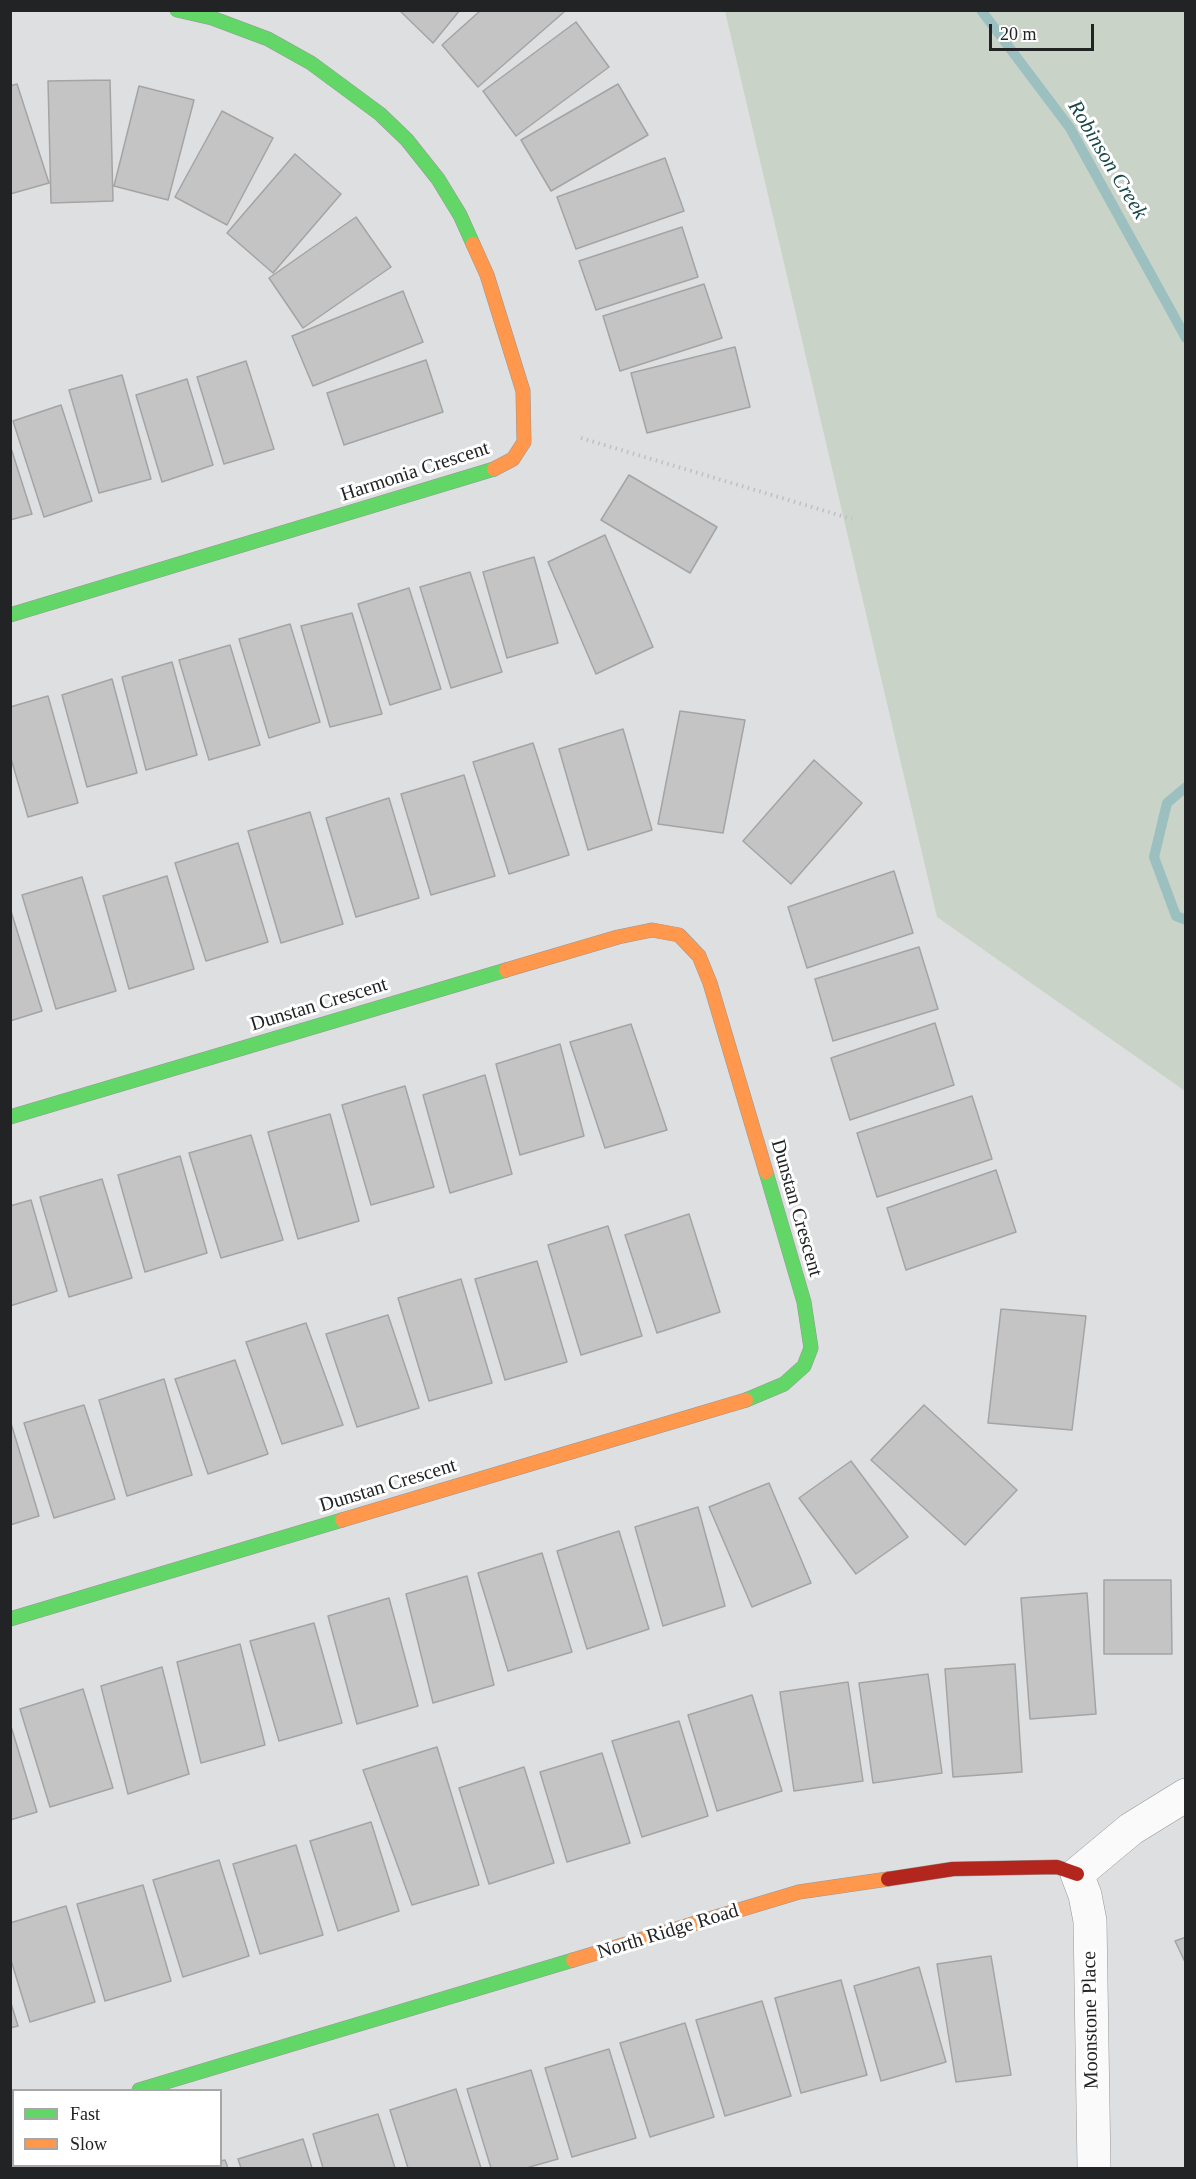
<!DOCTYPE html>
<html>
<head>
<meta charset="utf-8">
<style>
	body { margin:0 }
	#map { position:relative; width:1196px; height:2179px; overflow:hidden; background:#dedfe0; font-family:"Times New Roman",serif }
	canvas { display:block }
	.frame { position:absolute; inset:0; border:12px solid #222324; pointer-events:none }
	.legend { position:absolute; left:12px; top:2089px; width:210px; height:78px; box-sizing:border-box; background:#fff; border:2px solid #a7a7a7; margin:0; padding:8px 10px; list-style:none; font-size:18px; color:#222324 }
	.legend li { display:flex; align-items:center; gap:12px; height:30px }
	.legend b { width:30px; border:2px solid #a7a7a7 }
	.scale { position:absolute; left:989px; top:24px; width:105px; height:27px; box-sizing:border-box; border:3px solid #222324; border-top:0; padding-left:8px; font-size:18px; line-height:21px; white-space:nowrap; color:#222324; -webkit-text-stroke:4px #fff; paint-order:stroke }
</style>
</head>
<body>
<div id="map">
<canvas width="1196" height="2179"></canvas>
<div class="frame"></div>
<ul class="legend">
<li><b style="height:8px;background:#63d668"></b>Fast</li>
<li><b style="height:8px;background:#ff974d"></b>Slow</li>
</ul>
<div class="scale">20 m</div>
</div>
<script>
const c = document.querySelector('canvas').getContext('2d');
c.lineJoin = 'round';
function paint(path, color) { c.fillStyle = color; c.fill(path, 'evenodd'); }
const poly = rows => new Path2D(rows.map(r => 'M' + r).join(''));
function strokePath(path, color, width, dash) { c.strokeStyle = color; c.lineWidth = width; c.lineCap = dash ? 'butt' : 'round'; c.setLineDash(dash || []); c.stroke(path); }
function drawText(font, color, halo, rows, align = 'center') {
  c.font = font + ' "Times New Roman",serif'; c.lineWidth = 6; c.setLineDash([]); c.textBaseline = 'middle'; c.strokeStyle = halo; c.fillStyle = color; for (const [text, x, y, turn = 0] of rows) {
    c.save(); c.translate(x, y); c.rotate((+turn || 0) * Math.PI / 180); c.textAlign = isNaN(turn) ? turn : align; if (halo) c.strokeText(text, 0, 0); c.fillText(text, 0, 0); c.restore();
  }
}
paint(poly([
	[725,11,1185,11,1185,1091,937,917]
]), '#cad3c7');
strokePath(poly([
	[981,10,1070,128,1186,338],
	[1186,787,1167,803,1154,857,1176,916,1186,920]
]), '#9cc0c0', 10);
const building = poly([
	[399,10,460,10,433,43,399,10],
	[481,10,562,10,564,12,478,87,442,45,481,10],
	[576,22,609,67,516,136,483,91,576,22],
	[110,80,113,201,51,203,48,81,110,80],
	[17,84,49,183,10,194,10,86,17,84],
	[618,84,648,135,551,191,521,140,618,84],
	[139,86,194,100,168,200,114,186,139,86],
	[222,111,273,138,227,225,175,197,222,111],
	[295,154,341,194,273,273,227,233,295,154],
	[665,158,684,211,576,249,557,197,665,158],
	[356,217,391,267,303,328,269,278,356,217],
	[682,227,698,277,596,310,579,261,682,227],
	[704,284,722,338,620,371,603,316,704,284],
	[403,291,423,342,313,386,292,336,403,291],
	[735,347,750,407,647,433,631,373,735,347],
	[426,360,443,412,344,445,327,393,426,360],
	[246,361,274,449,224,464,197,377,246,361],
	[122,375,151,479,99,493,69,390,122,375],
	[187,379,213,465,162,482,136,395,187,379],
	[61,405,92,501,44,517,13,421,61,405],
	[10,445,32,514,10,520,10,445],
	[629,475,717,527,690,573,601,520,629,475],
	[605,535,653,647,596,674,548,562,605,535],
	[534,557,558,643,507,658,483,572,534,557],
	[470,572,502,672,451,688,420,587,470,572],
	[409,588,441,689,390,705,358,604,409,588],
	[352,613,382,714,330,727,301,626,352,613],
	[290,624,320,722,269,738,239,639,290,624],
	[230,645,260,745,209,760,179,660,230,645],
	[172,662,197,755,146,770,122,677,172,662],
	[112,679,137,773,87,787,62,695,112,679],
	[48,696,78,803,28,817,10,755,10,707,48,696],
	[680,711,745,720,723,833,658,824,680,711],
	[623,729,652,830,588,850,559,749,623,729],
	[533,743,569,855,509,874,473,762,533,743],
	[814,760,862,803,791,884,743,841,814,760],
	[464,775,495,876,431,895,401,794,464,775],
	[389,798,419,898,356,917,326,818,389,798],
	[310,812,343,924,281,943,248,831,310,812],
	[238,843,268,942,206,961,175,863,238,843],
	[894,871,913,933,807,968,788,907,894,871],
	[167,876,194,969,129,989,103,896,167,876],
	[82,877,116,991,56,1009,22,895,82,877],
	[10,908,42,1011,10,1021,10,908],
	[919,947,938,1009,833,1041,815,979,919,947],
	[935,1023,954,1085,850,1120,831,1058,935,1023],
	[631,1024,667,1130,605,1148,570,1042,631,1024],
	[560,1044,584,1136,520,1155,496,1064,560,1044],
	[485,1075,512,1174,450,1193,423,1095,485,1075],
	[405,1086,434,1187,371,1205,342,1105,405,1086],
	[972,1096,992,1159,877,1197,857,1133,972,1096],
	[330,1114,359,1221,298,1239,268,1132,330,1114],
	[251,1135,283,1240,221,1258,189,1153,251,1135],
	[180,1156,207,1253,145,1272,118,1175,180,1156],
	[996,1170,1016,1232,906,1270,887,1208,996,1170],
	[102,1179,132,1278,69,1297,40,1197,102,1179],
	[31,1200,57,1291,10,1306,10,1206,31,1200],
	[689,1214,720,1312,657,1333,625,1235,689,1214],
	[608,1226,642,1336,581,1355,548,1245,608,1226],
	[537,1261,567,1362,505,1380,475,1279,537,1261],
	[461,1279,492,1383,429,1401,398,1298,461,1279],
	[1001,1309,1086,1316,1072,1430,988,1423,1001,1309],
	[388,1315,419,1408,357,1427,326,1334,388,1315],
	[306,1323,343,1425,282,1444,246,1342,306,1323],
	[235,1360,268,1454,208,1474,175,1379,235,1360],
	[164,1379,192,1475,127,1496,99,1400,164,1379],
	[84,1405,115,1499,54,1518,24,1423,84,1405],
	[924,1405,1017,1490,965,1545,871,1460,924,1405],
	[10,1420,39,1516,10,1525,10,1420],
	[851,1461,908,1537,856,1574,799,1498,851,1461],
	[769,1483,811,1583,752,1607,709,1507,769,1483],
	[698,1507,725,1606,663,1626,635,1527,698,1507],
	[619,1531,649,1629,587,1649,557,1551,619,1531],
	[542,1553,572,1652,508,1671,478,1573,542,1553],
	[467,1576,494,1685,433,1703,406,1594,467,1576],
	[1104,1580,1171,1580,1172,1654,1104,1654,1104,1580],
	[1087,1593,1096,1714,1030,1719,1021,1598,1087,1593],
	[389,1598,418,1706,357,1724,328,1616,389,1598],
	[314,1623,342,1723,279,1741,250,1641,314,1623],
	[240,1644,265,1745,201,1763,177,1662,240,1644],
	[1015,1664,1022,1772,953,1777,945,1669,1015,1664],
	[162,1667,189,1774,128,1794,101,1686,162,1667],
	[928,1674,942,1773,873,1783,859,1683,928,1674],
	[848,1682,863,1781,794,1791,780,1692,848,1682],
	[83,1689,113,1788,50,1807,20,1709,83,1689],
	[752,1695,782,1791,717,1811,688,1715,752,1695],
	[679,1721,708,1816,642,1837,612,1741,679,1721],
	[10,1723,37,1812,10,1820,10,1723],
	[437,1747,479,1885,412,1905,363,1770,437,1747],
	[602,1753,630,1843,567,1862,540,1772,602,1753],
	[524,1767,554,1863,489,1884,459,1788,524,1767],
	[371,1822,399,1911,338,1931,310,1841,371,1822],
	[296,1845,323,1935,260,1954,233,1864,296,1845],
	[219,1860,249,1956,183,1977,153,1880,219,1860],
	[143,1885,171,1981,105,2001,77,1904,143,1885],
	[66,1906,95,2002,30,2022,10,1957,10,1923,66,1906],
	[1186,1937,1186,1964,1175,1941,1186,1937],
	[991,1956,1011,2075,956,2082,937,1964,991,1956],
	[919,1967,946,2062,881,2081,854,1986,919,1967],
	[841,1980,867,2075,801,2093,775,1998,841,1980],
	[10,2000,18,2026,10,2028,10,2000],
	[762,2001,791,2096,725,2116,696,2020,762,2001],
	[685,2023,714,2117,650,2137,620,2043,685,2023],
	[609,2049,636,2138,572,2157,545,2068,609,2049],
	[531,2070,558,2159,526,2168,491,2168,467,2089,531,2070],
	[456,2089,481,2168,408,2168,390,2110,456,2089],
	[378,2114,395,2168,323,2168,313,2134,378,2114],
	[303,2139,312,2168,241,2168,238,2159,303,2139],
	[225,2160,228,2168,197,2168,220,2166,220,2161,225,2160]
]);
paint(building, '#c4c4c4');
strokePath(building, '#a4a4a5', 1.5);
const street = poly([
	[10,2129,14,2128],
	[1094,2168,1090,1921,1085,1895,1077,1874,1131,1829,1186,1795]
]);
const fast = poly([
	[177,10,212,18,268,39,311,63,380,114,407,140,438,179,460,215,473,244],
	[10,615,494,469],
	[10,1117,506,970],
	[746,1400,784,1384,804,1366,811,1348,804,1302,766,1172],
	[10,1619,342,1520],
	[139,2090,573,1960]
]);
const slow = poly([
	[473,244,487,275,523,391,524,442,513,459,494,469],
	[506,970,618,937,652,930,679,935,699,956,710,983,766,1172],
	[342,1520,746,1400],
	[573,1960,799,1892,888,1879]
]);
const jam = poly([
	[888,1879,953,1869,1057,1867,1077,1874]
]);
strokePath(street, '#979898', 34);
strokePath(fast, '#979898', 15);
strokePath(slow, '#979898', 15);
strokePath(jam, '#979898', 15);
strokePath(poly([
	[581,438,852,519]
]), '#bfc0c0', 4, [1.5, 4.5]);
strokePath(street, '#fafafa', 33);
strokePath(fast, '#63d668', 14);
strokePath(slow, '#ff974d', 14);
strokePath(jam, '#b3261e', 14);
drawText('20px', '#222324', '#fff', [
	["Harmonia Crescent",415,472,-18],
	["Dunstan Crescent",319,1005,-17],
	["Dunstan Crescent",796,1208,74],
	["Dunstan Crescent",388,1486,-17],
	["North Ridge Road",668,1932,-17],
	["Moonstone Place",1091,2020,-91]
]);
drawText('italic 21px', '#1a4849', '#fff', [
	["Robinson Creek",1107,160,59]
]);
</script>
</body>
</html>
